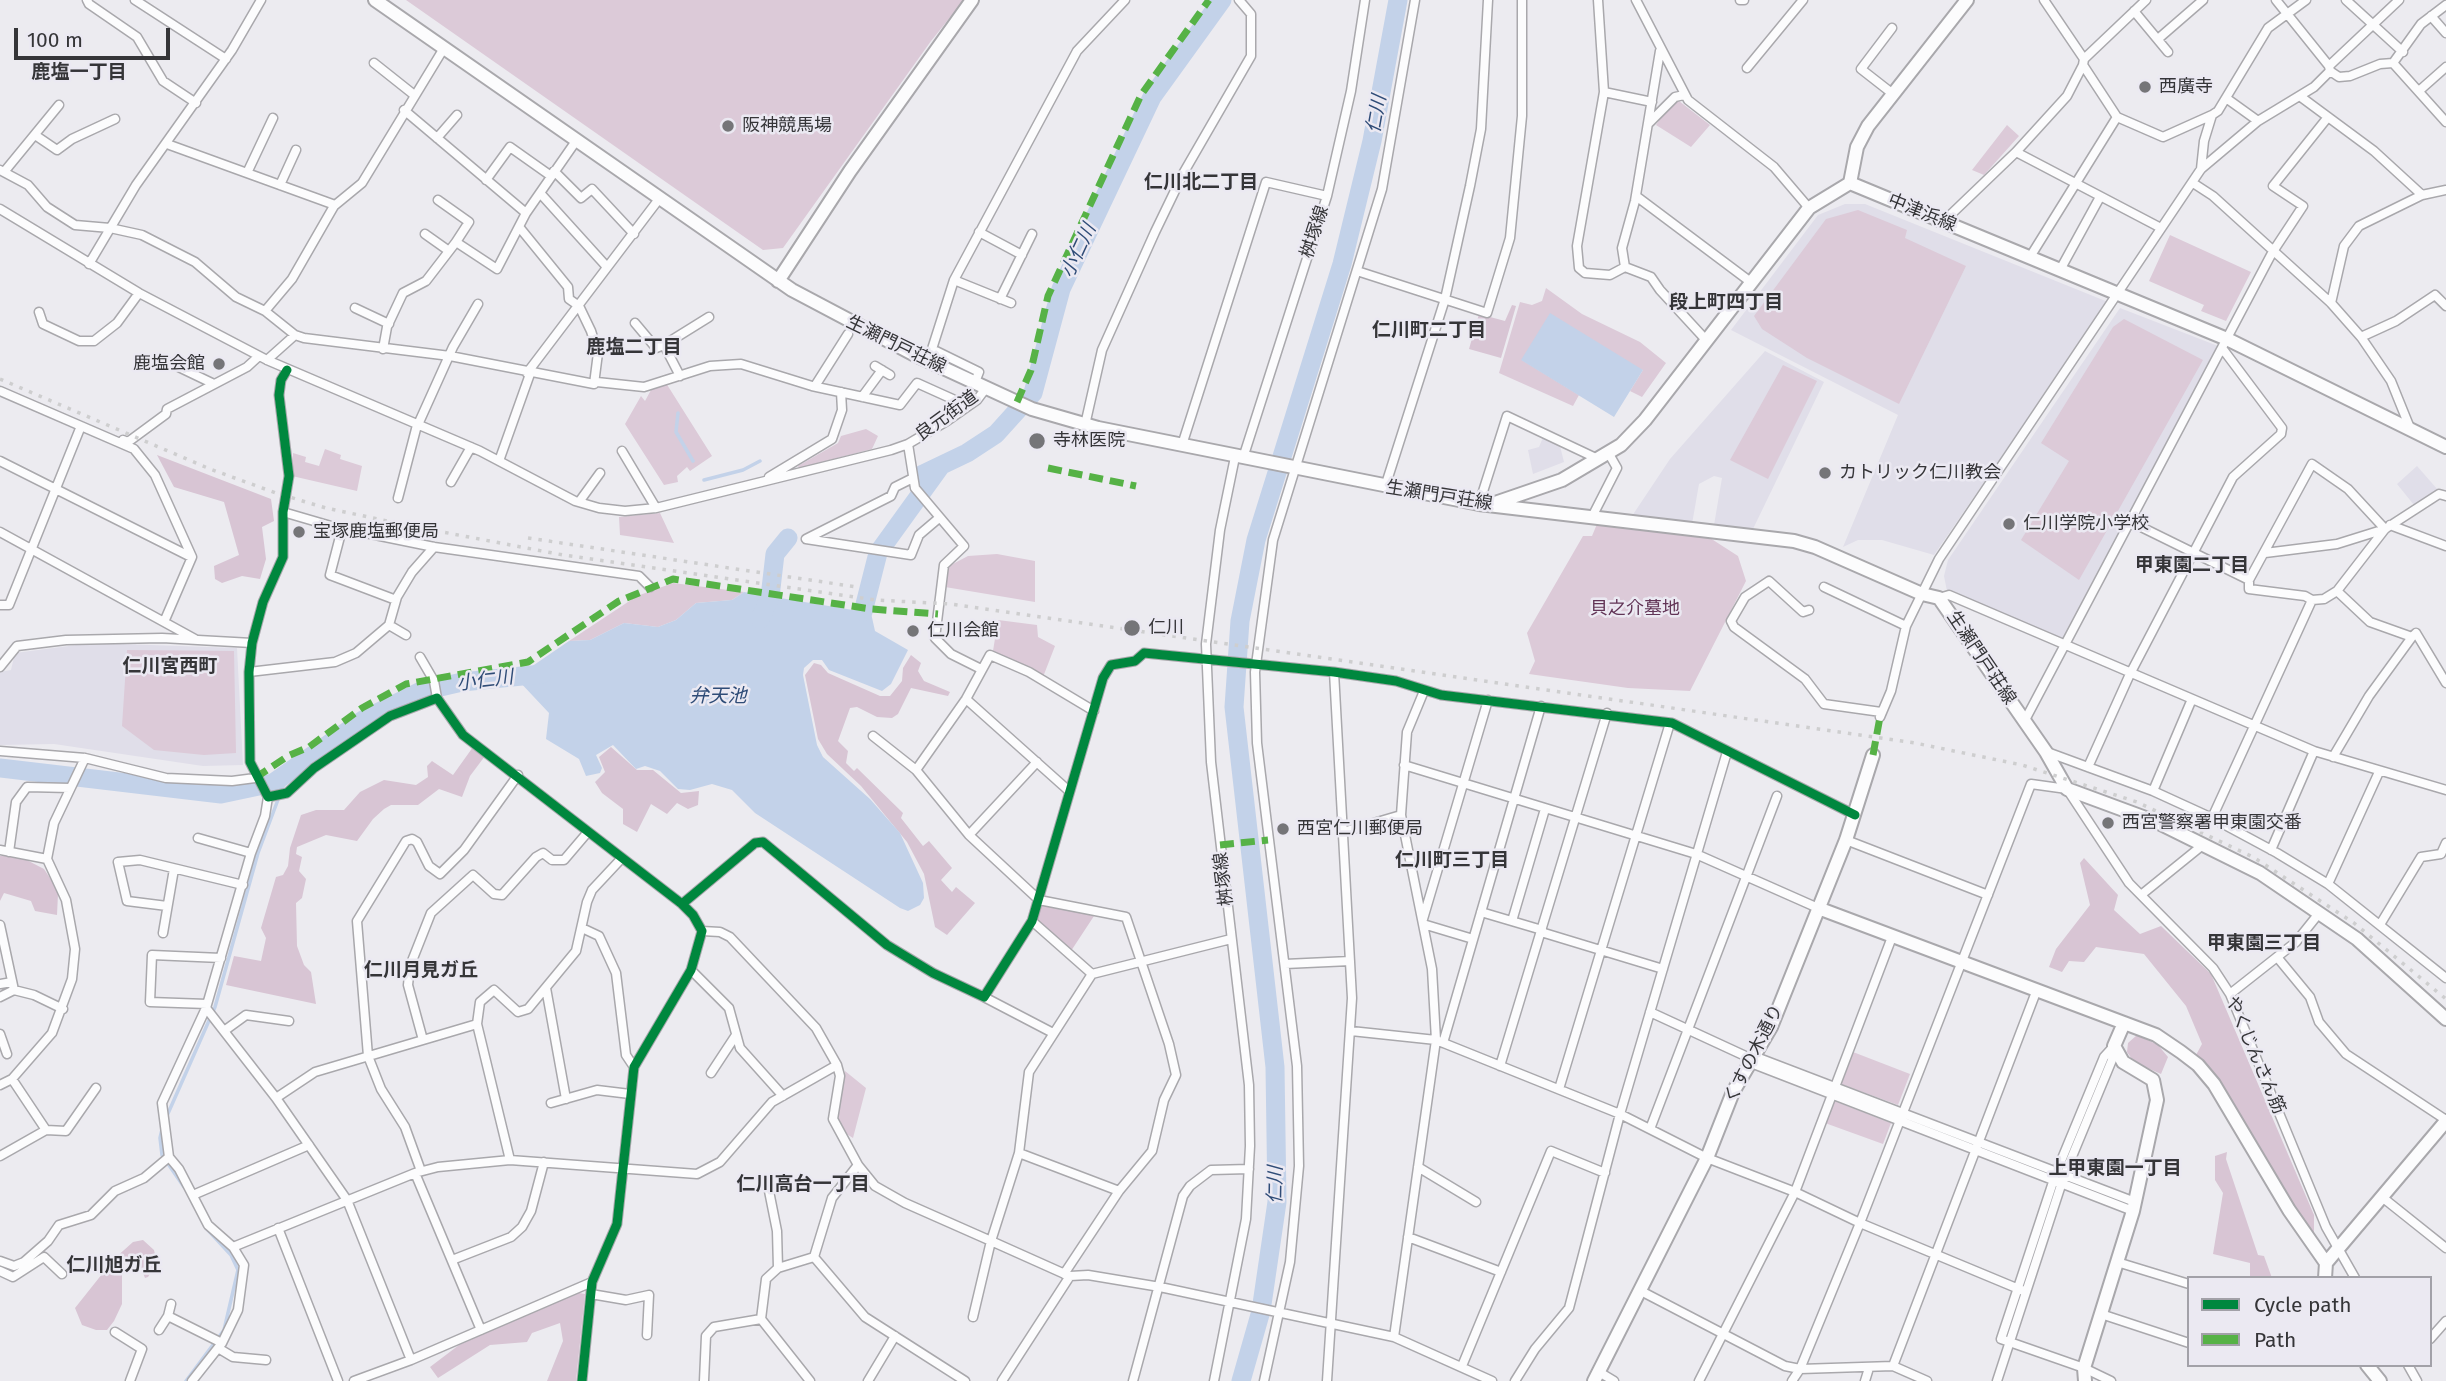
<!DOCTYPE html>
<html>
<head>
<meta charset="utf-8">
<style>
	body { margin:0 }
	#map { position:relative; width:2446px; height:1381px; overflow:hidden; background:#ecebf0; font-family:"Fira Sans",sans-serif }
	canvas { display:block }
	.legend { position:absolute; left:2187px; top:1276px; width:245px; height:91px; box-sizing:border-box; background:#ebe9f2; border:2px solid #a2a1a8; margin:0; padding:9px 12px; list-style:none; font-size:21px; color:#353538 }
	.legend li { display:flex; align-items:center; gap:14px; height:35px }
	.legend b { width:35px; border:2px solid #a2a1a8 }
	.scale { position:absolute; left:14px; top:28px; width:156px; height:32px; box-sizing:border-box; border:4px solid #353538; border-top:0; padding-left:9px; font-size:21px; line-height:24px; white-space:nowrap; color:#353538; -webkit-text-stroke:5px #ebe9f2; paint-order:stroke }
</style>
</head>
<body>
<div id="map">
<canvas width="2446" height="1381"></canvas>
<ul class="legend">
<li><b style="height:9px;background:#00873e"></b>Cycle path</li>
<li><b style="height:9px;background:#56b246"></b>Path</li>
</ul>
<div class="scale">100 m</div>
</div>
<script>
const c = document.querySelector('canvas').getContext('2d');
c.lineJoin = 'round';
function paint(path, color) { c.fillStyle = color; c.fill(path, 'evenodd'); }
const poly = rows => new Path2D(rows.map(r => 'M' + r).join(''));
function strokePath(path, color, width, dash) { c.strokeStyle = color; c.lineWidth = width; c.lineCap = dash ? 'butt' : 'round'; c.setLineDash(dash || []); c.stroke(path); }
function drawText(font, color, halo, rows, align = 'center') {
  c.font = font + ' "Fira Sans","Noto Sans JP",sans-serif'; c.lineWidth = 5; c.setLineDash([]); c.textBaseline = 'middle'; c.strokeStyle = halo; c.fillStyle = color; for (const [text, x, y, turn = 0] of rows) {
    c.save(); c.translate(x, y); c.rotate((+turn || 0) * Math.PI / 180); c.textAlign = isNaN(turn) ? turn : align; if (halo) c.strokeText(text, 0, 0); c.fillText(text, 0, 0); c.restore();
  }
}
paint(poly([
	[1845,204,1865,204,2108,302,1934,555,1882,540,1858,540,1843,547,1898,415,1731,330,1818,215],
	[2120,308,2218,346,2062,640,1947,591,1944,576,1948,560],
	[1765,351,1824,382,1752,531,1714,525,1722,478,1714,476,1699,484,1692,524,1632,516,1670,459],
	[1544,435,1559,442,1564,462,1533,474,1528,450,1539,447],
	[2417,466,2438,490,2414,505,2397,484],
	[92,643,237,648,243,765,203,766,54,744,0,745,0,672,11,670,15,653]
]), '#e0dee9');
paint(poly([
	[406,0,964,0,931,41,783,248,763,250],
	[1679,101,1710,125,1691,147,1656,125,1669,106],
	[2007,125,2019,136,1984,175,1972,170],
	[1858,210,1907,230,1905,238,1966,266,1899,404,1807,358,1762,329,1754,316,1826,219],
	[2170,235,2251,272,2226,321,2201,311,2204,305,2149,281],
	[1546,288,1582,314,1640,342,1666,363,1642,397,1630,391,1643,370,1522,360,1579,395,1573,406,1499,373,1520,302,1532,305,1542,301],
	[2124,319,2203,360,2079,580,2021,540,2069,461,2041,443,2113,327],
	[1783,365,1817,381,1768,479,1730,460],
	[666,383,712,456,690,471,687,467,677,476,678,482,664,485,625,424,641,396,645,401,651,390],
	[866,429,878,436,872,449,799,468,798,466,838,443,841,436],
	[325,449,341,455,340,459,362,466,357,491,292,476,293,453,306,457,305,462,319,466],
	[660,513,674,543,620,535,619,517],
	[1597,524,1710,538,1738,556,1746,581,1690,691,1628,688,1529,674,1535,661,1527,633,1583,536,1592,536],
	[997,554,1035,561,1035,602,945,587,949,566,968,556],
	[673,583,744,592,732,600,696,603,676,620,658,627,624,623,590,640,569,641,637,596],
	[998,620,1037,625,1038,637,1055,646,1043,677,993,651],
	[127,650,234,651,236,753,204,755,154,750,122,726],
	[1853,1052,1910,1074,1898,1105,1841,1084],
	[845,1071,866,1088,853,1138,845,1133,838,1118],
	[1834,1101,1891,1123,1883,1144,1825,1123]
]), '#dccad8');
paint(poly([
	[1512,305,1516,306,1501,358,1469,349,1479,314,1505,321],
	[157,455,271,499,274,521,262,527,266,559,260,579,242,576,222,583,215,579,214,566,239,555,224,502,174,487],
	[911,655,921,663,918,671,924,681,950,692,948,696,911,688,898,714,892,718,877,717,857,707,850,708,838,741,848,751,846,763,854,771,857,768,903,813,901,818,923,846,929,841,952,868,941,880,952,892,956,887,975,903,947,935,935,927,924,874,907,842,861,786,827,754,818,739,805,675,814,663,821,665,828,673,880,696,890,696,902,681,903,668],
	[473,747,485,756,470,776,462,797,439,789,418,805,391,805,384,809,373,819,357,841,326,835,297,847,296,854,302,857,299,871,306,879,302,898,296,903,297,946,304,965,311,972,316,1004,226,985,234,956,261,961,266,938,261,928,276,877,283,875,288,866,290,848,301,815,316,810,344,810,360,792,384,780,416,785,428,777,427,766,432,761,453,775],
	[611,747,637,770,653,770,681,793,699,791,698,805,688,809,677,803,667,814,651,804,637,832,623,824,623,809,602,793,595,782,605,772,599,757],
	[17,855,44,869,52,881,58,894,57,915,35,911,31,901,4,893,0,901,0,856],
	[2084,858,2118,895,2114,910,2140,934,2161,926,2211,974,2314,1215,2314,1237,2228,1098,2196,1055,2202,1044,2186,1006,2144,954,2096,947,2084,962,2069,961,2062,972,2049,967,2056,949,2090,905,2080,863],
	[1043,904,1094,916,1071,951,1035,919],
	[2137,1035,2158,1045,2168,1057,2161,1074,2134,1062,2127,1052,2128,1043],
	[2227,1152,2226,1159,2258,1255,2264,1256,2272,1278,2250,1278,2250,1263,2213,1254,2223,1193,2215,1180,2215,1156],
	[143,1240,154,1250,157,1263,148,1277,145,1278,141,1268,128,1262,122,1266,122,1304,114,1321,107,1330,96,1330,82,1325,75,1308,114,1259,133,1242],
	[574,1292,585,1294,576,1381,547,1381,563,1341,560,1323,532,1333,527,1342,490,1345,438,1378,430,1367,459,1345]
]), '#d8c5d4');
paint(poly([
	[1550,313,1643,370,1614,417,1521,360],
	[744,592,871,613,875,631,908,650,891,684,882,691,829,670,822,660,813,660,804,668,803,675,817,745,823,757,870,799,900,833,923,883,924,898,920,905,908,911,900,908,755,813,732,790,712,784,690,790,678,789,660,771,645,766,636,769,613,745,596,755,602,768,600,773,586,776,579,759,546,739,549,713,517,679,516,672,528,669,569,641,590,640,624,623,658,627,676,620,696,603,732,600]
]), '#c3d2e9');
strokePath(poly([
	[678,413,676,432,693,461],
	[704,480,743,470,760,461],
	[166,1118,215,1007,258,853,288,773],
	[163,1125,160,1138,162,1155,184,1187],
	[186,1381,224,1330,238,1270,231,1255,206,1228]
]), '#c3d2e9', 3.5);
strokePath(poly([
	[921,475,967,453,996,434,1033,393,1061,289,1152,97,1222,0],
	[863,612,878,553,940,467],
	[760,619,770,597,775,554,788,538],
	[0,768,221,794,273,783,363,720,419,692,462,682,542,674],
	[1241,1381,1261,1311,1277,1202,1275,1067,1234,707,1240,621,1256,540,1342,264,1372,141,1398,0]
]), '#c3d2e9', 19);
const street = poly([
	[87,0,89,4,137,37,163,81,196,103],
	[135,0,226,59],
	[1598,0,1604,92,1577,246,1579,268,1585,273,1610,275,1625,267],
	[1636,0,1688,100,1774,167,1809,208],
	[1740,0,1744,0],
	[2044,0,2084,59,2083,65,2117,117,2163,137,2212,115,2204,141,2201,169],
	[2276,0,2329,66],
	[2346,0,2403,52],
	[2134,11,2168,52],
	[2431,16,2446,33],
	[1892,28,1861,69,1893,94],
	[2158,39,2203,0],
	[2084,59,2146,0],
	[374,63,413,94],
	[2393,63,2446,122],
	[1747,68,1803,0],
	[2330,71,2339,77,2350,76,2380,64,2393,63,2421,24,2446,5],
	[2420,90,2446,67],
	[1604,92,1652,102],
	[2301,97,2374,151,2422,195],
	[2226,98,2258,121],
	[404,110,526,213],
	[2212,115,2218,111,2268,28,2306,0],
	[1649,123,1675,97,1684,95],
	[35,135,57,150,72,139,115,119],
	[437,138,457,115],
	[167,144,335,205],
	[2016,152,2161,228],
	[0,170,28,185,47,207,75,225,110,228,142,235,195,262,236,297,265,311,295,335,304,338,450,356,594,384,597,382,644,387,710,366,741,364,812,386,900,405,917,383,968,406],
	[554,171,581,198,592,189,634,234],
	[4,172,59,105],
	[247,173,273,118],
	[486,180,510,147,551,176],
	[2193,183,2213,196,2331,303,2361,337,2391,381,2410,428],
	[280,185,296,150],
	[540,193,607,267],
	[1636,196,1752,283],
	[438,200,469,222,456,242],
	[0,209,139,293,267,360,480,451,575,501,599,508,625,511,656,508,891,450,908,444,947,421,977,400,986,388],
	[1943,222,2016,152,2067,96,2083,65],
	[520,228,568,287,569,299,579,306,591,331,598,353,594,384],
	[979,232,1022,255],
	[425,234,449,251],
	[2030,257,2117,117],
	[89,264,136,185,232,50,261,0],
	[1625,267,1622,248,1635,201,1660,51],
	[1625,267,1651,277,1660,290,1706,340],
	[2060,270,2100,197],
	[1357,271,1487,313,1510,238,1522,116,1522,0],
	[954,280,1011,303],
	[1000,299,1032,234],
	[2331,303,2344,246,2359,226,2422,195,2446,190],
	[355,308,389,324],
	[265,311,292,279,334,206,362,183,444,48],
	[39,312,43,324,79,341,94,341,117,323,139,293],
	[635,323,656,348,664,345],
	[2361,337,2396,321,2435,295,2446,306],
	[383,349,387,327,403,293,426,281,456,242,497,269,526,213,576,141],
	[164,360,214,384],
	[267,360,295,335],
	[875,366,890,375],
	[287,370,281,380,279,395,289,476,283,512,283,557,263,602,252,643,249,672,250,762,268,797,287,793,314,768,390,716,437,698,463,735,682,904,693,915,702,931,691,970,634,1067,617,1224,592,1282,582,1381],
	[527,373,659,199],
	[680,376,664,345,709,317],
	[975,382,979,372,932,349,954,280,1077,51,1125,0],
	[815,386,848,334],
	[0,391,134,449,155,475,192,557,164,622],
	[862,397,882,370],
	[1085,425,1102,350,1155,232,1184,172,1251,56,1251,14,1239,0],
	[123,440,128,442,166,414,167,409,247,367,259,356],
	[908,444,915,488,964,546,944,565,935,638,951,654,981,669],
	[1182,445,1266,182,1327,196],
	[622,451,656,508],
	[1243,458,1327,196,1351,91,1365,0],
	[0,461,191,557],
	[499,461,530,374],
	[769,477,832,439,842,410,841,392],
	[913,478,895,487,891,496,806,539,911,555,919,535,939,518],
	[451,482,471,447],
	[1385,487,1445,299,1470,186,1481,129,1488,0],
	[398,498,416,429,453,347,478,304],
	[579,502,600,473],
	[1479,504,1507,416,1598,459],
	[283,512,331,526,434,547,639,576,650,587],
	[1593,515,1617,468,1609,454],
	[2131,522,2249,580,2249,589,2305,596,2312,600,2324,599,2337,591,2385,529,2439,494,2446,496],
	[2390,525,2446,546],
	[342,529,330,575,396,600],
	[0,532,195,639],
	[2265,553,2337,544,2385,529],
	[2249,580,2312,464,2348,489,2385,529],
	[1824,587,1906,626],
	[2337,591,2370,622,2412,637,2416,633,2446,683],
	[1939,598,1949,595,2314,751,2446,790],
	[0,605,9,605,81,426],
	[1809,610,1803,612,1769,581,1745,597,1731,621,1734,627,1805,679,1824,704,1881,712],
	[406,635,389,625,397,597,412,572,434,547],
	[420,657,434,681,437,698],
	[0,667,17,646,66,640,162,638,252,643],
	[249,672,335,662,356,653,389,625],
	[966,699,1069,791],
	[1880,717,1891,691,1906,626,1939,559,2201,169,2258,121,2314,87,2330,71,2329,66,2399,0],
	[2024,722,2272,253,2303,206,2273,186,2328,117],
	[873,736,916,770],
	[0,751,85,758,166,778,232,781,255,778],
	[2047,752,2153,791,2212,818,2277,853,2328,884,2446,978],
	[2333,757,2369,696,2412,637],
	[1404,765,1696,854,1818,908],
	[2088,767,2130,674,2233,477,2281,434,2282,428,2222,348],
	[2153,791,2192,699],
	[2212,818,2312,600],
	[1343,832,1401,815],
	[969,835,1037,762],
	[198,838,251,853],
	[1846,840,1988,895],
	[0,850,47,859],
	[2271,850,2314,751],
	[9,852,16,802,27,787,70,788],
	[2328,884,2379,772],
	[2141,895,2204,844],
	[682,904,755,843,763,842,887,945,933,973,984,997,1032,921,1103,678,1111,665,1135,661,1144,653,1334,672,1396,681,1441,695,1672,723,1855,815],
	[167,906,127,901,118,862,140,860,243,885],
	[1481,912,1542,930],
	[1423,919,1488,700],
	[1032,921,1092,974,1231,939],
	[1512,921,1545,809],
	[2381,923,2421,857,2441,854,2446,843],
	[1423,924,1473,939],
	[0,925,14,990,34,995,63,1009],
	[582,928,599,936,616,973,626,1055,634,1067],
	[702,931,720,932,730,937,816,1028,837,1065,840,1076,833,1119,858,1165,875,1186,905,1203,991,1241,973,1317],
	[1541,932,1663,969],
	[163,933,174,869],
	[2277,957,2310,997,2319,1022,2346,1054,2446,1120],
	[1285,964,1350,961],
	[691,970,729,1008,740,1048,783,1096],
	[0,984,12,982],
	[546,988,566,1099],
	[2230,994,2296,942,2320,912],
	[0,997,14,990],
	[984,997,1053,1033],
	[207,1004,150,1002,152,955,221,958],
	[206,1008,276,1098,347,1200,411,1360],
	[1650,1012,1754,1060],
	[224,1031,246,1015,289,1021],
	[1351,1031,1436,1040,1620,1114,1707,1158,1795,1192,1860,1223,2026,1292],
	[0,1034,7,1054],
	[423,1040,408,985,410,966,431,913,473,875,494,894,502,895,536,857,543,853,552,860,564,860,587,833],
	[1443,1043,1541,706],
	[1756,1057,2135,1202],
	[1751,1063,2133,1211],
	[1500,1066,1607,713],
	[711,1073,736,1035],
	[12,1079,46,1130,66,1131,96,1088],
	[0,1085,12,1079,52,1033,72,979,75,949,66,900,47,859,54,823,85,758],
	[1559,1089,1670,723],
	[276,1098,315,1072,477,1024],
	[551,1103,597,1090,630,1094],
	[1650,1129,1777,796],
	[1019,1153,1119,1191],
	[0,1156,46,1130],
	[510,1160,477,1024,480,1002,494,990,518,1012,528,1009,576,951,587,902,592,890,621,859],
	[1418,1167,1476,1202],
	[421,1171,405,1127,381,1089,368,1056,357,921,406,841,412,839,417,842,429,866,440,874,464,850,518,775],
	[415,1173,481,1330],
	[769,1191,777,1231,778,1268],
	[193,1195,309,1145],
	[2382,1197,2446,1248],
	[278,1228,338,1381],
	[1408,1237,1501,1272],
	[233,1247,415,1173,438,1167,510,1160,697,1174,720,1162,772,1102,837,1065],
	[814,1257,865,1317,965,1381],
	[814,1257,832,1198,858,1165],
	[452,1260,511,1237,522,1227,531,1211,544,1162],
	[0,1261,14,1266,24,1262,48,1241,59,1225,91,1215,115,1191,144,1178,169,1157],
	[2117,1262,2189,1284],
	[0,1271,13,1277,44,1257,62,1274],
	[1064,1274,1119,1191,1152,1151,1164,1100,1176,1075,1169,1044,1126,917,1039,900,969,835,916,770,966,699,990,655,1029,672,1094,711],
	[1067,1275,991,1241,1019,1153,1029,1072,1092,974],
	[1639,1290,1785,1366,1800,1369,1893,1366,1927,1381],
	[591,1294,626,1300,649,1295,647,1335],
	[2101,1314,2189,1343],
	[168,1316,171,1304],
	[761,1319,810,1381],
	[159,1330,168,1316,222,1343],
	[115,1332,142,1349,130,1381],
	[1394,1337,1436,1040,1432,969,1401,815,1407,732,1424,691],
	[2430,1339,2446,1321],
	[218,1348,233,1357,266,1360],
	[2408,1365,2417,1381],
	[1462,1366,1551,1151,1605,1173],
	[1893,1366,2036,992],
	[1599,1372,1614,1381],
	[192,1381,222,1343,238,1310,244,1265,233,1247,208,1225,179,1169,169,1157,162,1103,206,1008,251,853,265,816,268,797],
	[354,1381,411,1360,592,1282],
	[704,1381,706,1336,714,1327,761,1319,766,1279,778,1268,814,1257],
	[868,1381,895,1336],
	[1002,1381,1070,1276,1088,1275,1160,1287,1394,1337,1492,1381],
	[1133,1381,1183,1196,1190,1186,1211,1170,1249,1169],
	[1214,1381,1246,1219,1250,1146,1249,1085,1211,762,1206,644,1220,530,1235,457],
	[1264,1381,1290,1262,1299,1166,1297,1066,1257,743,1255,672,1273,540,1382,189,1415,0],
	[1327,1381,1352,998,1334,672],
	[1515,1381,1535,1349,1569,1308,1620,1114,1727,752],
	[1699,1381,1795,1192,1892,937],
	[1792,1381,1800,1369,1860,1223,2031,784,2067,789,2129,883,2213,968,2230,994,2326,1227,2355,1278],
	[1865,1381,1869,1368],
	[1997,1381,2064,1176,2112,1060,2114,1047],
	[2111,1381,2084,1368,2001,1339,2056,1173,2104,1057,2114,1046]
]);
const secondary = poly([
	[375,0,792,290,913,354,1032,409,1098,428,1479,504,1794,541,1815,547,1922,594,1939,598,2046,752,2067,789,2159,823,2260,873,2357,939,2446,1019],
	[1850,183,2227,339,2446,447],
	[1850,183,1857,147,1868,126,1967,0],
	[778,281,850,171,972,0],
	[1495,503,1562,480,1621,445,1645,420,1809,208,1850,183],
	[1818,908,2156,1035,2181,1052,2198,1065,2214,1084,2289,1210,2326,1263],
	[2326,1263,2446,1121],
	[2325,1278,2326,1263],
	[2367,1365,2380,1381],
	[1594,1381,1707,1158,1733,1092,1771,1027,1846,840,1873,755],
	[2085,1381,2084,1368,2133,1211,2157,1100,2153,1080,2123,1062,2114,1046,2124,1023]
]);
strokePath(street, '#a9a8ac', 11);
strokePath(secondary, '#a9a8ac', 16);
strokePath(street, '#fcfcfd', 8);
strokePath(secondary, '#fcfcfd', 12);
strokePath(poly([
	[0,379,210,469,276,493,326,508,406,525,563,555,875,600,950,604,1915,743,2022,765,2137,802,2253,857,2354,923,2446,999],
	[528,538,857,587]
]), '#cececf', 3.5, [3.5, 7]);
strokePath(poly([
	[1017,402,1031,370,1048,296,1141,95,1209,0],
	[1048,468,1136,486],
	[1873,755,1880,717],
	[255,778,288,756,309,747,362,708,406,684,528,662,619,601,673,579,871,609,938,614],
	[1220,845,1268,840]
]), '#56b246', 7, [14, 7]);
strokePath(poly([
	[287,370,281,380,279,395,289,476,283,512,283,557,263,602,252,643,249,672,250,762,268,797,287,793,314,768,390,716,437,698,463,735,682,904,693,915,702,931,691,970,634,1067,617,1224,592,1282,582,1381],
	[682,904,755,843,763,842,887,945,933,973,984,997,1032,921,1103,678,1111,665,1135,661,1144,653,1334,672,1396,681,1441,695,1672,723,1855,815]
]), '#00873e', 9);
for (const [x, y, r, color] of [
	[2145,87,7,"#757578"],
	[728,126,7,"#757578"],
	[219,364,7,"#757578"],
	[1037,441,9,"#757578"],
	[1825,473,7,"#757578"],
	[2009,524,7,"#757578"],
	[299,532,7,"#757578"],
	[1132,628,9,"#757578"],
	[913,631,7,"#757578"],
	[2108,823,7,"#757578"],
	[1283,829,7,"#757578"]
]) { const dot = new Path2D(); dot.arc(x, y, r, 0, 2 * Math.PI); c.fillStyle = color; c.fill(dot); strokePath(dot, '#ebe9f2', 2.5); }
drawText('18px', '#353538', '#ebe9f2', [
	["西廣寺",2159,87],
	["阪神競馬場",742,126],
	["鹿塩会館",205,364,"right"],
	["寺林医院",1053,441],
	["カトリック仁川教会",1839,473],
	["仁川学院小学校",2023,524],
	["宝塚鹿塩郵便局",313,532],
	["仁川",1148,628],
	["仁川会館",927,631],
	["西宮警察署甲東園交番",2122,823],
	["西宮仁川郵便局",1297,829]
], 'left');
drawText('18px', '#353538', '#ebe9f2', [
	["中津浜線",1922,213,22],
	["桝塚線",1315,232,-72],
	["生瀬門戸荘線",896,345,26],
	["良元街道",947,416,-36],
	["生瀬門戸荘線",1439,496,9],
	["生瀬門戸荘線",1981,658,56],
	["桝塚線",1224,879,-97],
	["くすの木通り",1754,1054,-63],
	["やくじんさん筋",2255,1055,67]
]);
drawText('18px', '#613456', '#ebe9f2', [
	["貝之介墓地",1635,609]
]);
drawText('bold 19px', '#353538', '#ebe9f2', [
	["鹿塩一丁目",79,73],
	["仁川北二丁目",1201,183],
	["段上町四丁目",1726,303],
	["仁川町二丁目",1429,331],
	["鹿塩二丁目",634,348],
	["甲東園二丁目",2192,566],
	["仁川宮西町",170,667],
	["仁川町三丁目",1452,861],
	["甲東園三丁目",2264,944],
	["仁川月見ガ丘",421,971],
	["上甲東園一丁目",2115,1169],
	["仁川高台一丁目",803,1185],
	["仁川旭ガ丘",114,1266]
]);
drawText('italic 19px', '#2f4c77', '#ebe9f2', [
	["仁川",1377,114,-80],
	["小仁川",1079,251,-65],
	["小仁川",485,681,-7],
	["弁天池",718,697],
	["仁川",1276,1185,-89]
]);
</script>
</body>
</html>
